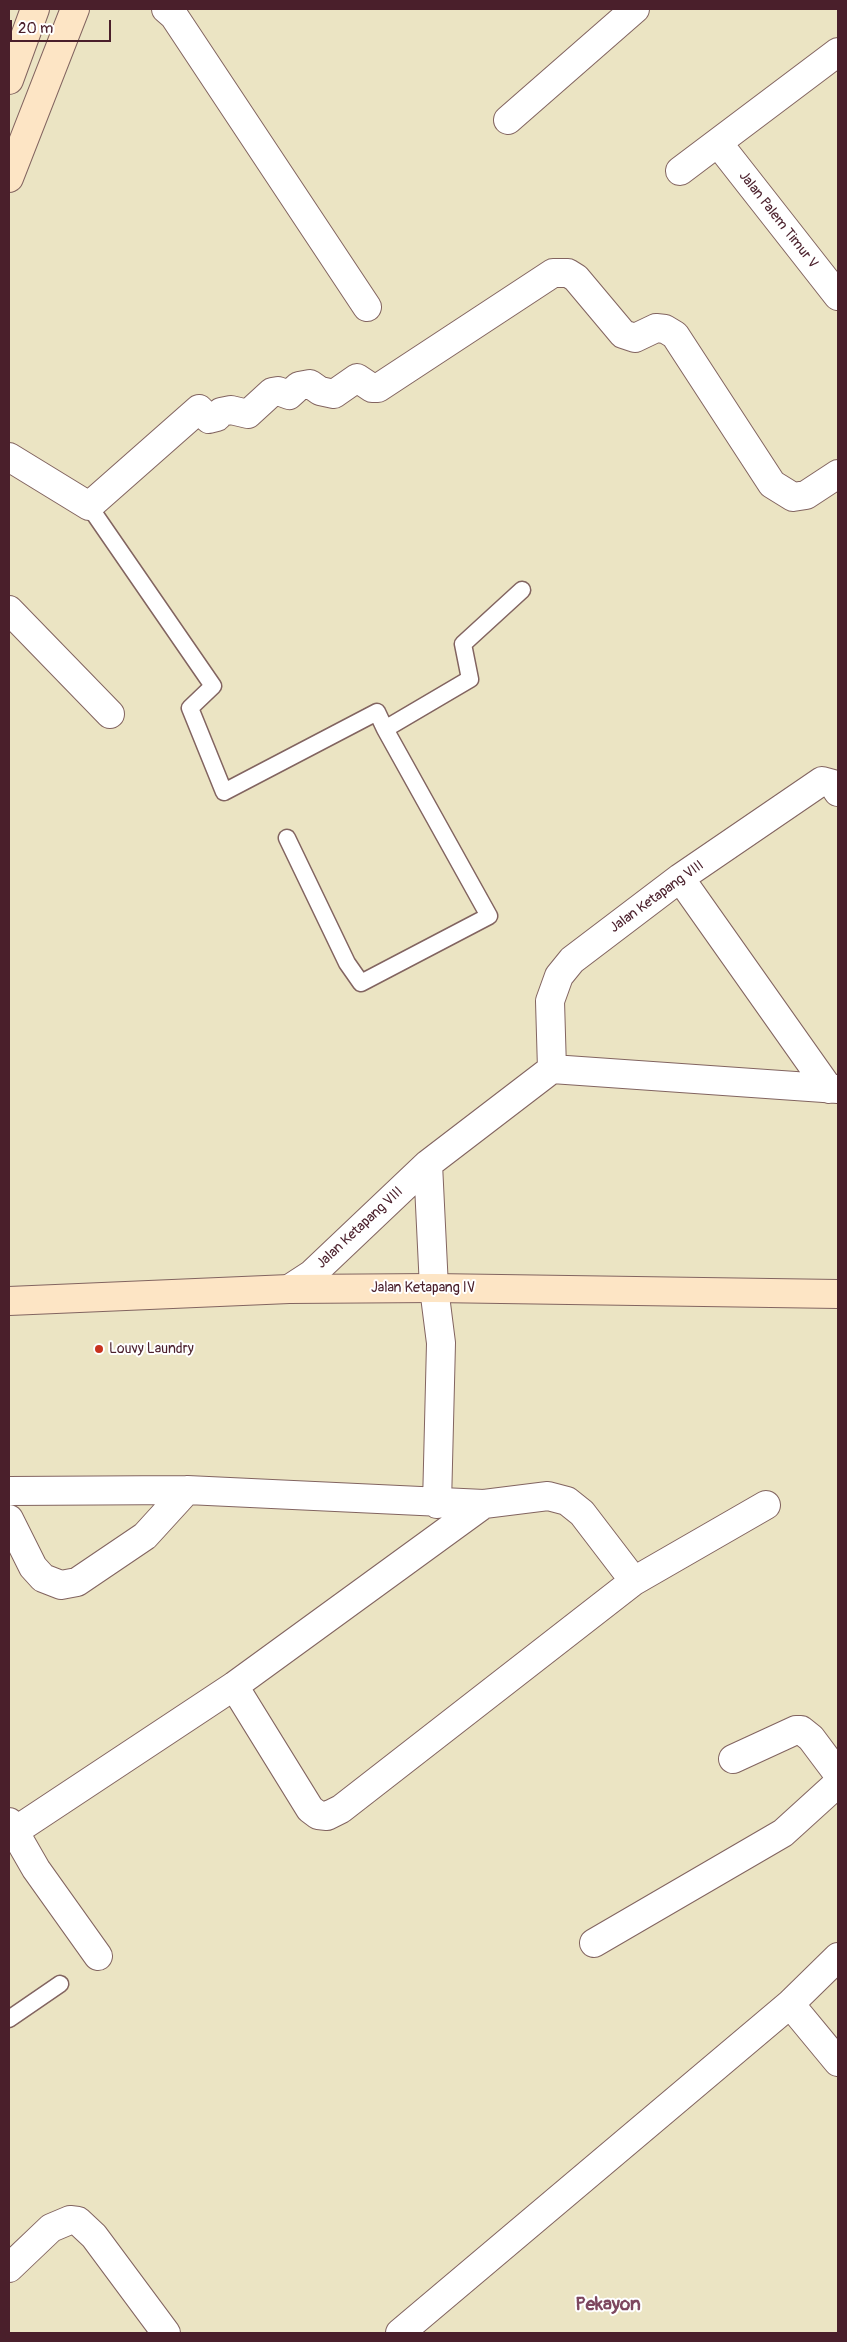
<!DOCTYPE html>
<html>
<head>
<meta charset="utf-8">
<style>
	body { margin:0 }
	#map { position:relative; width:847px; height:2342px; overflow:hidden; background:#ebe4c3; font-family:Pangolin,sans-serif }
	canvas { display:block }
	.frame { position:absolute; inset:0; border:10px solid #4a1f2b; pointer-events:none }
	.scale { position:absolute; left:10px; top:20px; width:101px; height:22px; box-sizing:border-box; border:2px solid #4a1f2b; border-top:0; padding-left:6px; font-size:15px; line-height:18px; white-space:nowrap; color:#4a1f2b; -webkit-text-stroke:4px #fff; paint-order:stroke }
</style>
</head>
<body>
<div id="map">
<canvas width="847" height="2342"></canvas>
<div class="frame"></div>
<div class="scale">20 m</div>
</div>
<script>
const c = document.querySelector('canvas').getContext('2d');
c.lineJoin = 'round';
const poly = rows => new Path2D(rows.map(r => 'M' + r).join(''));
function strokePath(path, color, width, dash) { c.strokeStyle = color; c.lineWidth = width; c.lineCap = dash ? 'butt' : 'round'; c.setLineDash(dash || []); c.stroke(path); }
function drawText(font, color, halo, rows, align = 'center') {
  c.font = font + ' Pangolin,sans-serif'; c.lineWidth = 4; c.setLineDash([]); c.textBaseline = 'middle'; c.strokeStyle = halo; c.fillStyle = color; for (const [text, x, y, turn = 0] of rows) {
    c.save(); c.translate(x, y); c.rotate((+turn || 0) * Math.PI / 180); c.textAlign = isNaN(turn) ? turn : align; if (halo) c.strokeText(text, 0, 0); c.fillText(text, 0, 0); c.restore();
  }
}
const lane = poly([
	[89,506,213,686,190,708,224,792,377,712,385,729,470,679,463,644,522,590],
	[287,838,347,963,361,983,489,916,385,729],
	[9,2019,60,1984]
]);
const street = poly([
	[166,9,174,16,367,307],
	[508,120,635,9],
	[718,143,838,296],
	[680,171,838,52],
	[9,457,89,506,199,409,209,419,217,417,221,412,231,410,248,414,272,392,278,391,289,395,299,386,310,384,320,391,334,394,357,378,372,388,378,388,553,273,568,273,576,278,623,334,635,338,656,328,665,329,675,335,772,484,793,497,806,495,838,474],
	[9,610,110,714],
	[680,878,829,1089],
	[552,1069,838,1089],
	[289,1289,312,1274,428,1164],
	[9,1491,187,1490,484,1504,548,1496,567,1501,582,1513,634,1581],
	[437,1504,441,1343,434,1288,428,1164,552,1069,550,1001,559,976,572,960,680,878,822,781,833,784,838,792],
	[9,1519,33,1567,43,1578,61,1585,77,1582,145,1536,187,1490],
	[234,1686,310,1809,318,1815,327,1816,341,1809,634,1581,766,1505],
	[733,1759,796,1730,801,1730,811,1738,838,1774],
	[9,1822,36,1869,98,1956],
	[15,1831,234,1686,484,1504],
	[594,1943,783,1833,838,1783],
	[790,2004,838,2062],
	[9,2268,51,2228,70,2220,78,2221,94,2236,166,2333],
	[400,2333,790,2004,838,1957]
]);
const secondary = poly([
	[9,80,35,9],
	[9,178,75,9],
	[9,1301,289,1289,434,1288,838,1294]
]);
strokePath(lane, '#826460', 19);
strokePath(street, '#826460', 30);
strokePath(secondary, '#826460', 30);
strokePath(lane, '#fff', 16);
strokePath(street, '#fff', 28);
strokePath(secondary, '#fde5c5', 28);
for (const [x, y, r, color] of [
	[99,1349,5,"#c8321e"]
]) { const dot = new Path2D(); dot.arc(x, y, r, 0, 2 * Math.PI); c.fillStyle = color; c.fill(dot); strokePath(dot, '#fff', 2); }
drawText('14px', '#4a1f2b', '#fff', [
	["Jalan Palem Timur V",778,220,52],
	["Jalan Ketapang VIII",657,897,-36],
	["Jalan Ketapang VIII",360,1228,-43],
	["Jalan Ketapang IV",423,1288]
]);
drawText('14px', '#4a1f2b', '#fff', [
	["Louvy Laundry",109,1349]
], 'left');
drawText('bold 19px', '#7d475f', '#fff', [
	["Pekayon",608,2305]
]);
</script>
</body>
</html>
